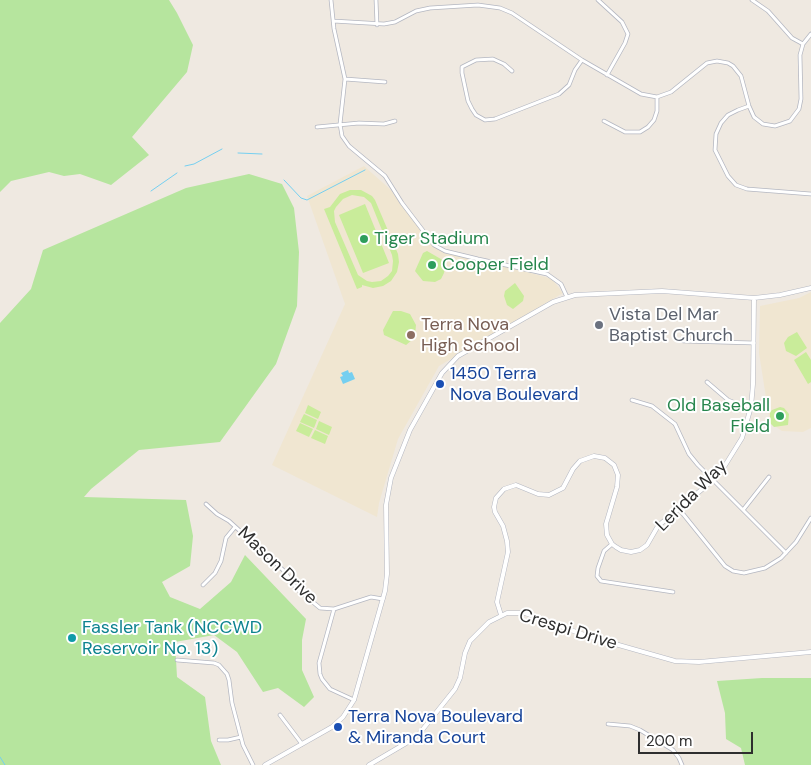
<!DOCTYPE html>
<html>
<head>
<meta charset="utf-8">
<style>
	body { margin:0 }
	#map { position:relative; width:811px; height:765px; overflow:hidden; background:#efe9e1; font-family:"DM Sans",sans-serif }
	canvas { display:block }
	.scale { position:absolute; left:638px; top:732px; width:115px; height:22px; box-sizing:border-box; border:2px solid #2e2e2e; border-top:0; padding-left:6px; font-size:15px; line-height:18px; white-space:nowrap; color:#2e2e2e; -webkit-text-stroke:4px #fff; paint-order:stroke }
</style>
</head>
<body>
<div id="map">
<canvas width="811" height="765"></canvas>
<div class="scale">200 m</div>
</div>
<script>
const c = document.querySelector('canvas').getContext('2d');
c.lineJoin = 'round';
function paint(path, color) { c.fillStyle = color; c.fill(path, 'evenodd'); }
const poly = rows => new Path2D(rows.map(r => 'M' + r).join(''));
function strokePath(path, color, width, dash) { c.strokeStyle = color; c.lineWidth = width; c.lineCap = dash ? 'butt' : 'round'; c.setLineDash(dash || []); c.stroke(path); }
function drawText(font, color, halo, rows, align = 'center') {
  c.font = font + ' "DM Sans",sans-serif'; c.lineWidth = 4; c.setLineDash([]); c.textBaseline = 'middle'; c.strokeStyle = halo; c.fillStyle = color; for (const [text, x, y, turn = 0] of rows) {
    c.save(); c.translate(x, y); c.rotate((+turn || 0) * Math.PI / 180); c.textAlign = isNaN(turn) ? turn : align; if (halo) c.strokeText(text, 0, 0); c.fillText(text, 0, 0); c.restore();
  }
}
paint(poly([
	[364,166,391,190,435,246,552,279,563,293,439,366,398,439,379,503,377,517,272,465,345,304,307,196],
	[811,292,811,428,803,432,782,431,770,423,759,353,760,306,799,298]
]), '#f0e6d1');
paint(poly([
	[0,0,169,0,177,13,193,45,187,72,132,137,149,155,111,185,80,174,64,176,49,172,11,181,0,192],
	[249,174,282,184,294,208,299,252,297,306,276,364,220,442,139,450,91,489,84,497,186,500,193,536,190,566,162,582,170,597,200,609,231,582,245,555,306,619,302,640,302,670,314,697,304,707,278,688,263,692,237,652,214,635,175,642,177,677,205,697,211,741,221,765,0,765,0,323,31,289,43,250,186,188],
	[762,678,811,678,811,765,745,765,741,748,726,739,725,713,717,681]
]), '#b6e59e');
paint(poly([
	[350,190,361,190,372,196,375,200,398,254,399,262,397,272,391,281,383,286,373,288,362,285,362,287,357,289,324,209,330,207,340,194],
	[352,195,364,197,371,203,392,255,393,261,392,271,388,276,381,281,372,282,367,281,358,275,335,222,334,211,336,207,343,199],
	[365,204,389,263,363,273,339,215],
	[427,251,446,262,444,273,441,279,435,282,423,281,415,271,423,253],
	[515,283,524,296,523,301,513,309,507,305,504,296,505,291],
	[393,311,401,311,410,314,416,325,415,335,412,340,406,345,384,335,383,330],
	[797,332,807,348,796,356,786,351,784,343,788,337],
	[806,352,811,360,811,382,808,384,794,360],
	[308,405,321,412,318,419,305,413],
	[780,407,784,408,789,414,788,425,774,427,770,423,770,412,772,410],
	[304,414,317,420,314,428,300,422],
	[319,421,332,427,329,435,316,429],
	[300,423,313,429,309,437,296,431],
	[315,430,328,436,325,444,311,438]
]), '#c9ec9a');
paint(poly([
	[348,370,349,373,352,372,355,379,343,384,340,377,343,376,341,373]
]), '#75cff0');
strokePath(poly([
	[238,153,262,154],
	[185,166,194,164,222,149],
	[284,180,301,198,307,200,365,170],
	[151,191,177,173],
	[0,757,5,765]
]), '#75cff0', 1);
const minor = poly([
	[331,0,334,29,345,79,340,124,342,136,349,146,385,176,402,203,434,245,445,251,478,259,547,274,561,284,567,297],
	[376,0,377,25],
	[598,0,622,22,628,34,625,43,607,75],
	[752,0,768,11,792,38,803,44],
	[333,21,384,24,395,22,416,11,430,8,478,5,500,8,512,13,582,60,641,94,657,97,671,92,707,63,717,61,728,63,733,66,741,76,749,106,754,117,763,124,775,126,790,121,799,109,801,99,800,55,803,44,811,34],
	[512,71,504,64,493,59,476,60,462,67,462,73,468,101,472,109,476,115,485,120,495,119,559,94,569,85,575,70,582,60],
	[345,79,385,82],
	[749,106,738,110,728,115,721,123,716,134,715,150,728,176,736,185,747,189,811,194],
	[604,121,625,132,640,132,648,127,654,120,657,111,657,97],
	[317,127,359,123,384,124,395,121],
	[683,341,754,343],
	[707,382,728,400,738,404,751,407],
	[632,400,652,406,675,424,689,454,698,465,786,553],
	[206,504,217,514,229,521,283,570,297,589,320,608,334,609,371,597,383,599],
	[679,509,725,566,733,571,744,573,765,568,781,558,796,542,811,518],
	[743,510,769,477],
	[612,544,604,551,598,568,597,576,601,581,673,592],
	[203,585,215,573,221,561,226,538,235,527],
	[334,609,319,663,320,674,322,679,330,689,354,700],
	[177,660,214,663,219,665,227,674,229,680,232,703,243,745,253,765],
	[280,715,302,744],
	[608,724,630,726,640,730,673,750,679,758,682,765],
	[219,740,228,740,241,737]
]);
const tertiary = poly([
	[501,615,497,602,508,552,507,541,503,526,495,512,494,507,496,498,504,489,516,485,538,494,549,495,563,488,573,469,580,461,594,456,605,458,614,465,618,475,617,487,606,524,607,535,612,544,616,547,621,550,631,552,640,550,647,545,658,526,706,486,724,467,742,438,751,407,753,384,754,298],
	[265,765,332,727,343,717,354,700,385,591,387,574,386,505,391,478,410,430,442,373,458,356,553,302,575,295,662,291,754,298,780,295,811,288],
	[369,765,408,742,419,734,455,689,460,678,465,653,470,641,489,622,507,613,525,613,587,636,675,661,699,662,811,652]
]);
strokePath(minor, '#b4b7c1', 4.5);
strokePath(tertiary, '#b4b7c1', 5);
strokePath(minor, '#fff', 3);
strokePath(tertiary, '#fff', 4);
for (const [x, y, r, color] of [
	[364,239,5,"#2e9e5b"],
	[432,265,5,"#2e9e5b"],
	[599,325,5,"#6b7280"],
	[411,335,5,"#8d6e63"],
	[440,384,5,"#1a4fb4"],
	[780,416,5,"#2e9e5b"],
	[72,638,5,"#0f9aa8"],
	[338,727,5,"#1a4fb4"]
]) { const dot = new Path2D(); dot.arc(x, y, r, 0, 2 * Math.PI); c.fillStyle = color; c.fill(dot); strokePath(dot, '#fff', 2); }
drawText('18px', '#27864d', '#fff', [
	["Tiger Stadium",374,239],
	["Cooper Field",442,265],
	["Old Baseball",770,406,"right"],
	["Field",770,427,"right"]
], 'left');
drawText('18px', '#5b616d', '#fff', [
	["Vista Del Mar",609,315],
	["Baptist Church",609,336]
], 'left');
drawText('18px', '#785e54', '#fff', [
	["Terra Nova",421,325],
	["High School",421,346]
], 'left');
drawText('18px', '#164399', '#fff', [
	["1450 Terra",450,374],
	["Nova Boulevard",450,395],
	["Terra Nova Boulevard",348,717],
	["& Miranda Court",348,738]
], 'left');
drawText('18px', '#2e2e2e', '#fff', [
	["Lerida Way",692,496,-45],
	["Mason Drive",277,566,44],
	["Crespi Drive",568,630,17]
]);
drawText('18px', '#0d838f', '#fff', [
	["Fassler Tank (NCCWD",82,628],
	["Reservoir No. 13)",82,649]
], 'left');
</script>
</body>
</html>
